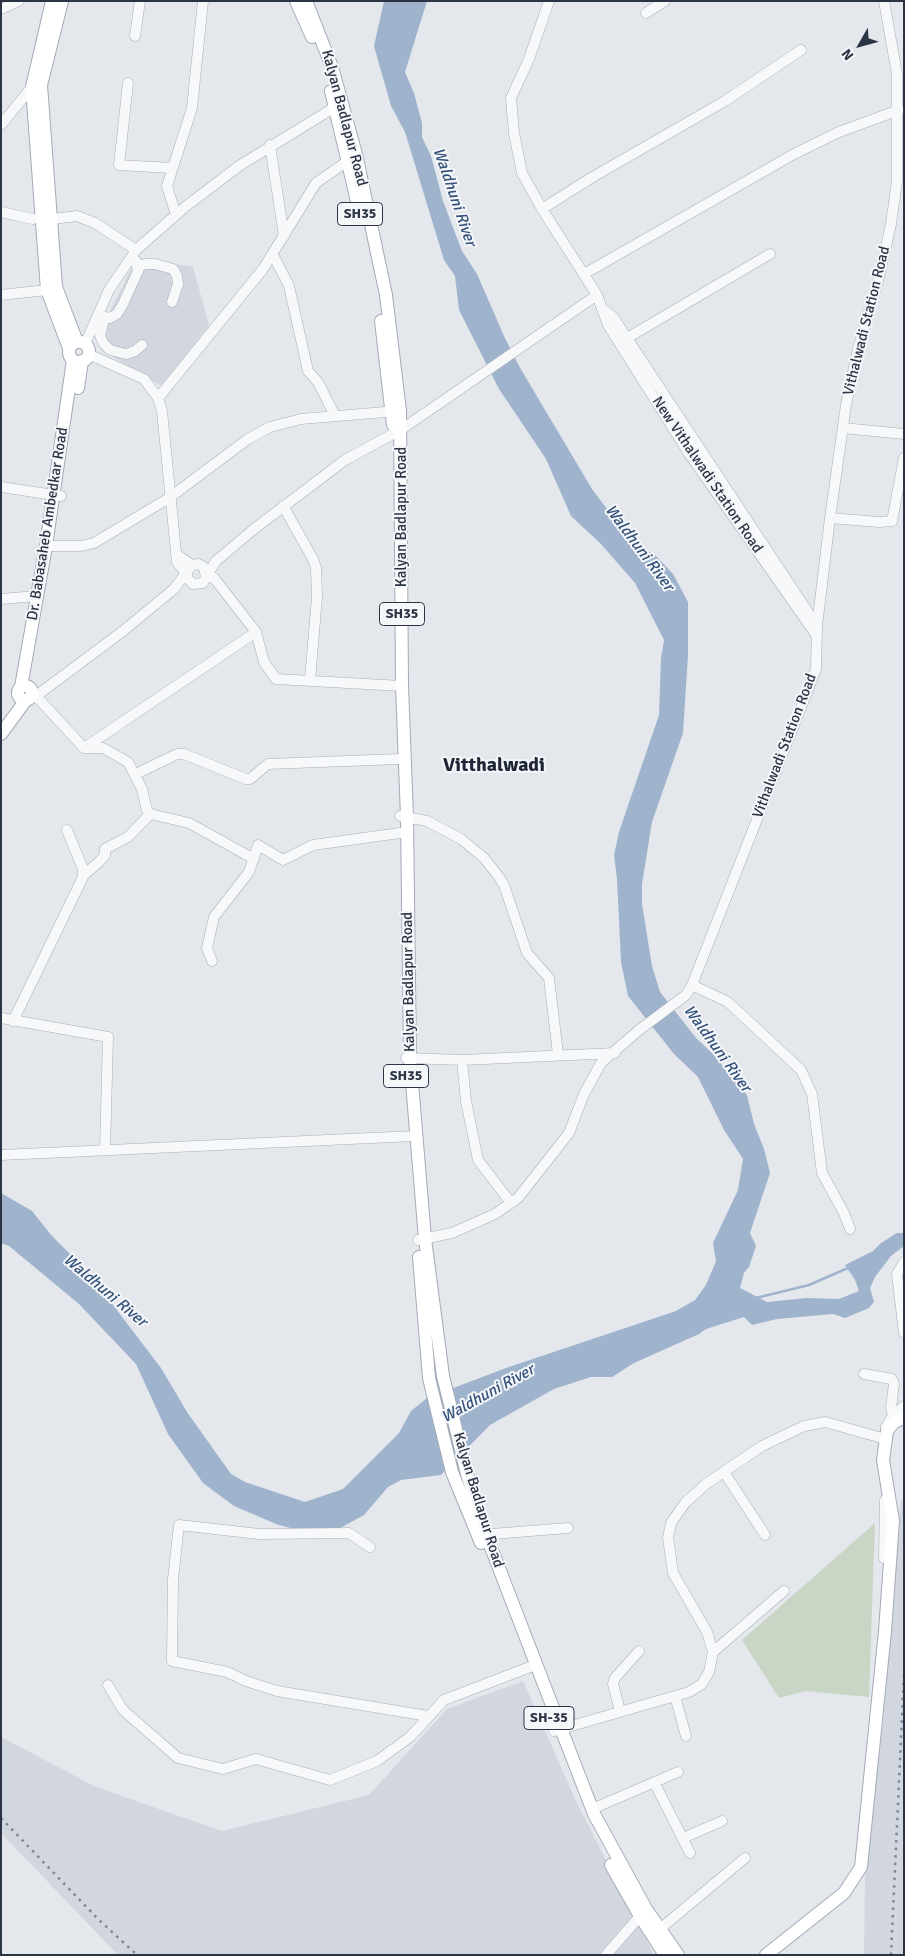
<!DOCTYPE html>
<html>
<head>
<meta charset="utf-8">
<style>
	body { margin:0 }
	#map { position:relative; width:905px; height:1956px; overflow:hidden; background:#e4e7ec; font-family:Signika,sans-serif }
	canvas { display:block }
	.frame { position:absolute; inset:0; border:2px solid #2b3445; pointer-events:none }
	.north { position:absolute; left:835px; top:20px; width:50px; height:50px; -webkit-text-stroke:4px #f4f6f9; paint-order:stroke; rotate:232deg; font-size:14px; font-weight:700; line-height:20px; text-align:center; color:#2b3445 }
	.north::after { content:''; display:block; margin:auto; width:18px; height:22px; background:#2b3445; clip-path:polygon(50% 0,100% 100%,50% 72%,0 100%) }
</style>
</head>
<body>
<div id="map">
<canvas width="905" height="1956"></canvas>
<div class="frame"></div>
<div class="north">N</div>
</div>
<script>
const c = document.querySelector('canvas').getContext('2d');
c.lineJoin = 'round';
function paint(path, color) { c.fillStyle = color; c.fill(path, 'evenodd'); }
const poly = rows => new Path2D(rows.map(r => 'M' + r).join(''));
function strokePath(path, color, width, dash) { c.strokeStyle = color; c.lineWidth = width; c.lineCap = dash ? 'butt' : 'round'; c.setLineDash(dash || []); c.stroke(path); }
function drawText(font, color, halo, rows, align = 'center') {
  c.font = font + ' Signika,sans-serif'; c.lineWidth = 4; c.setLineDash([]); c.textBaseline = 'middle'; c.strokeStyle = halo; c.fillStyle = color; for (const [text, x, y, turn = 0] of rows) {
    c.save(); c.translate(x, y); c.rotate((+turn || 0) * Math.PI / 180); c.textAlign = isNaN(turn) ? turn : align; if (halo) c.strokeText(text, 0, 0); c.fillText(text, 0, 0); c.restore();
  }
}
paint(poly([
	[144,259,193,267,209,325,162,386,103,351,97,337,130,271],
	[901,1499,904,1503,904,1955,864,1955,865,1878,884,1713],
	[523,1681,575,1799,654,1955,118,1955,1,1833,1,1737,96,1787,222,1831,369,1795,447,1709]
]), '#d2d6de');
paint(poly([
	[875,1523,869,1697,806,1691,779,1698,742,1640]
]), '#c9d6c5');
paint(poly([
	[384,1,427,1,405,72,414,93,422,123,422,137,431,156,443,201,462,251,477,274,504,336,519,366,592,489,627,536,657,557,673,574,688,602,688,655,683,733,652,822,642,884,642,904,652,966,660,992,696,1038,713,1054,747,1095,754,1124,764,1149,770,1173,750,1233,756,1246,749,1267,744,1273,740,1288,767,1302,806,1298,839,1299,859,1291,855,1280,845,1265,873,1251,881,1243,897,1233,904,1233,904,1246,891,1256,875,1277,870,1288,874,1302,869,1308,845,1318,833,1314,777,1319,752,1325,744,1317,706,1329,699,1334,634,1363,612,1377,591,1377,554,1389,490,1425,441,1475,401,1480,388,1487,364,1515,340,1528,312,1534,276,1524,234,1506,203,1483,168,1434,136,1364,79,1304,9,1246,1,1243,1,1193,32,1211,52,1236,88,1272,161,1368,187,1412,231,1474,245,1482,305,1502,343,1489,399,1433,411,1411,427,1398,506,1368,676,1311,695,1300,706,1285,716,1261,713,1243,738,1190,743,1159,724,1130,698,1077,674,1054,628,996,621,962,617,879,614,855,619,832,659,715,661,658,664,640,635,583,601,544,571,516,546,459,499,389,459,310,455,276,444,260,405,132,391,106,374,46]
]), '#9fb4cc');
strokePath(poly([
	[756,1298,809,1285,848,1268]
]), '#9fb4cc', 2.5);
const minor = poly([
	[549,1,529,59,511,98,514,133,522,173,542,209,597,295,608,325,690,455,817,636],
	[1,9,19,1],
	[646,13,665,1],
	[135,36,140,1],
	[128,83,119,165,172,168],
	[1,125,32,87,36,86],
	[270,145,284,236],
	[542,209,591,178,725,101,801,50],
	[1,212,33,219],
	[176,215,167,186,192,108,203,1],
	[44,220,77,216,95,223,136,250],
	[273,255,289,286,308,371,318,382,335,416],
	[139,267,145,264,155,264,173,269,177,276,178,284,172,302],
	[584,274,794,154,839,132,899,110],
	[1,295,47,290],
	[604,310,613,317,817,626],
	[98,315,110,318,117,314,123,304,138,271,136,261,131,258],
	[105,317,100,335,103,343,110,350,126,354,135,351,142,345],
	[622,341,770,254],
	[85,344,109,290,136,250,185,207,239,166,340,104],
	[158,398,263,269,316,183,352,158],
	[843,428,904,434],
	[1,487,61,496],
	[283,506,313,559,316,568,317,597,310,680],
	[830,518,879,522,892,521,904,458],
	[46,546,81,546,94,543,169,498,248,439,270,427,301,419,397,411],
	[176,554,192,565,198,564,204,567,206,577,203,583,193,584,188,579,186,573,192,565],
	[1,599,37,596],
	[402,686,276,679,264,662,256,632,214,578,206,577,216,561,254,529,345,460,402,429,597,295],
	[32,694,36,696,123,631,174,589,186,573,177,562,162,411,158,398,144,379,88,354],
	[36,696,84,748,256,632],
	[85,748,103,748,128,762,142,789,147,810,150,814,189,823,254,859],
	[136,774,177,754,184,754,246,779,250,779,268,764,399,759],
	[400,816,427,821,461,839,484,858,499,877,504,885,527,953,549,978,558,1054],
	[84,875,100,861,105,855,105,849,128,837,150,814],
	[212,961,207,948,214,917,249,872,258,845,283,860,313,845,400,833],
	[692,985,728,1002,801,1070,812,1094,822,1173,844,1213,850,1229],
	[1,1018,108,1037,105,1150],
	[13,1021,83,877,83,869,67,830],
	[406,1058,462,1060,615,1053],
	[462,1060,466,1101,478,1160,511,1203],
	[1,1155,415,1136],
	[418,1240,452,1233,495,1214,518,1198,569,1133,584,1094,601,1063,639,1030,686,995,692,985,816,669,817,626,830,518,846,405,858,349,878,281,891,224,897,181,897,74,884,1],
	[904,1262,897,1274,904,1333],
	[864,1374,892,1379,894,1384,891,1408,893,1415],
	[886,1427,893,1415,904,1406],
	[724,1472,765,1535],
	[479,1535,568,1528],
	[370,1547,349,1533,259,1534,179,1525,173,1579,172,1661,227,1672,246,1681,277,1691,428,1716],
	[884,1558,885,1500],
	[713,1652,784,1591],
	[108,1685,123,1710,178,1758,223,1769,256,1759,330,1780,377,1761,410,1737,444,1700,530,1667],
	[675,1696,686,1736],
	[620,1711,613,1684,615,1678,639,1651],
	[554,1731,689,1692,702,1684,709,1672,713,1652,707,1632,673,1573,668,1538,671,1523,685,1503,706,1484,762,1446,804,1426,825,1422,882,1438],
	[655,1784,690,1853],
	[592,1809,678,1772],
	[683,1838,722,1821],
	[660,1929,745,1858],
	[606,1955,640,1916]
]);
const major = poly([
	[52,1,32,87,47,290,69,348],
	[62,1,41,85,56,287,77,342],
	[296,1,312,37],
	[306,1,332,67,356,154,386,295,400,411,402,686,407,817,410,1059,425,1239,443,1376,467,1474,487,1537,594,1814,646,1909,678,1955],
	[331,91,357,201],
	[381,321,393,425],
	'69 352a10 10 0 1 1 20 0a10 10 0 1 1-20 0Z',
	[78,388,82,361],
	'18 693a7 7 0 1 1 14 0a7 7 0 1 1-14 0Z',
	[21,687,46,546,73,360],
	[1,734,26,700],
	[419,1257,429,1378,452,1472,481,1543],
	[611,1865,640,1916,665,1955],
	[766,1955,844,1893,861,1867,885,1631,893,1521,883,1460,887,1431,894,1422,904,1418]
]);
strokePath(minor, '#a9aeb7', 11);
strokePath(major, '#a3abb8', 14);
strokePath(minor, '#f7f8fa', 10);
strokePath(major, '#fff', 12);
strokePath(poly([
	[1,1818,98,1919,137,1955],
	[891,1955,904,1674]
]), '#7d8696', 2.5, [2.5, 5]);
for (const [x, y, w] of [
	[360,214,45],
	[402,614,45],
	[406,1076,45],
	[549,1718,50]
]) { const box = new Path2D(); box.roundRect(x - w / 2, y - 11.5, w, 23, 4); c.fillStyle = '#f4f6f9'; c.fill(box); strokePath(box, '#2b3445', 1); }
drawText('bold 14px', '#2b3445', null, [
	["SH35",360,214],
	["SH35",402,614],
	["SH35",406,1076],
	["SH-35",549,1718]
]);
drawText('15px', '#2b3445', '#f4f6f9', [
	["Kalyan Badlapur Road",344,118,75],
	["Vithalwadi Station Road",867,321,-76],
	["New Vithalwadi Station Road",707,475,56],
	["Kalyan Badlapur Road",402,517,-90],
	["Dr. Babasaheb Ambedkar Road",48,524,-81],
	["Vithalwadi Station Road",785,746,-69],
	["Kalyan Badlapur Road",409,982,-91],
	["Kalyan Badlapur Road",478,1500,73]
]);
drawText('italic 16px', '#34527a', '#f4f6f9', [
	["Waldhuni River",454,197,71],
	["Waldhuni River",639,548,53],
	["Waldhuni River",717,1049,54],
	["Waldhuni River",105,1291,40],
	["Waldhuni River",488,1394,-29]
]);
drawText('bold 20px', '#1d2536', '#f4f6f9', [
	["Vitthalwadi",494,766]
]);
</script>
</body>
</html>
